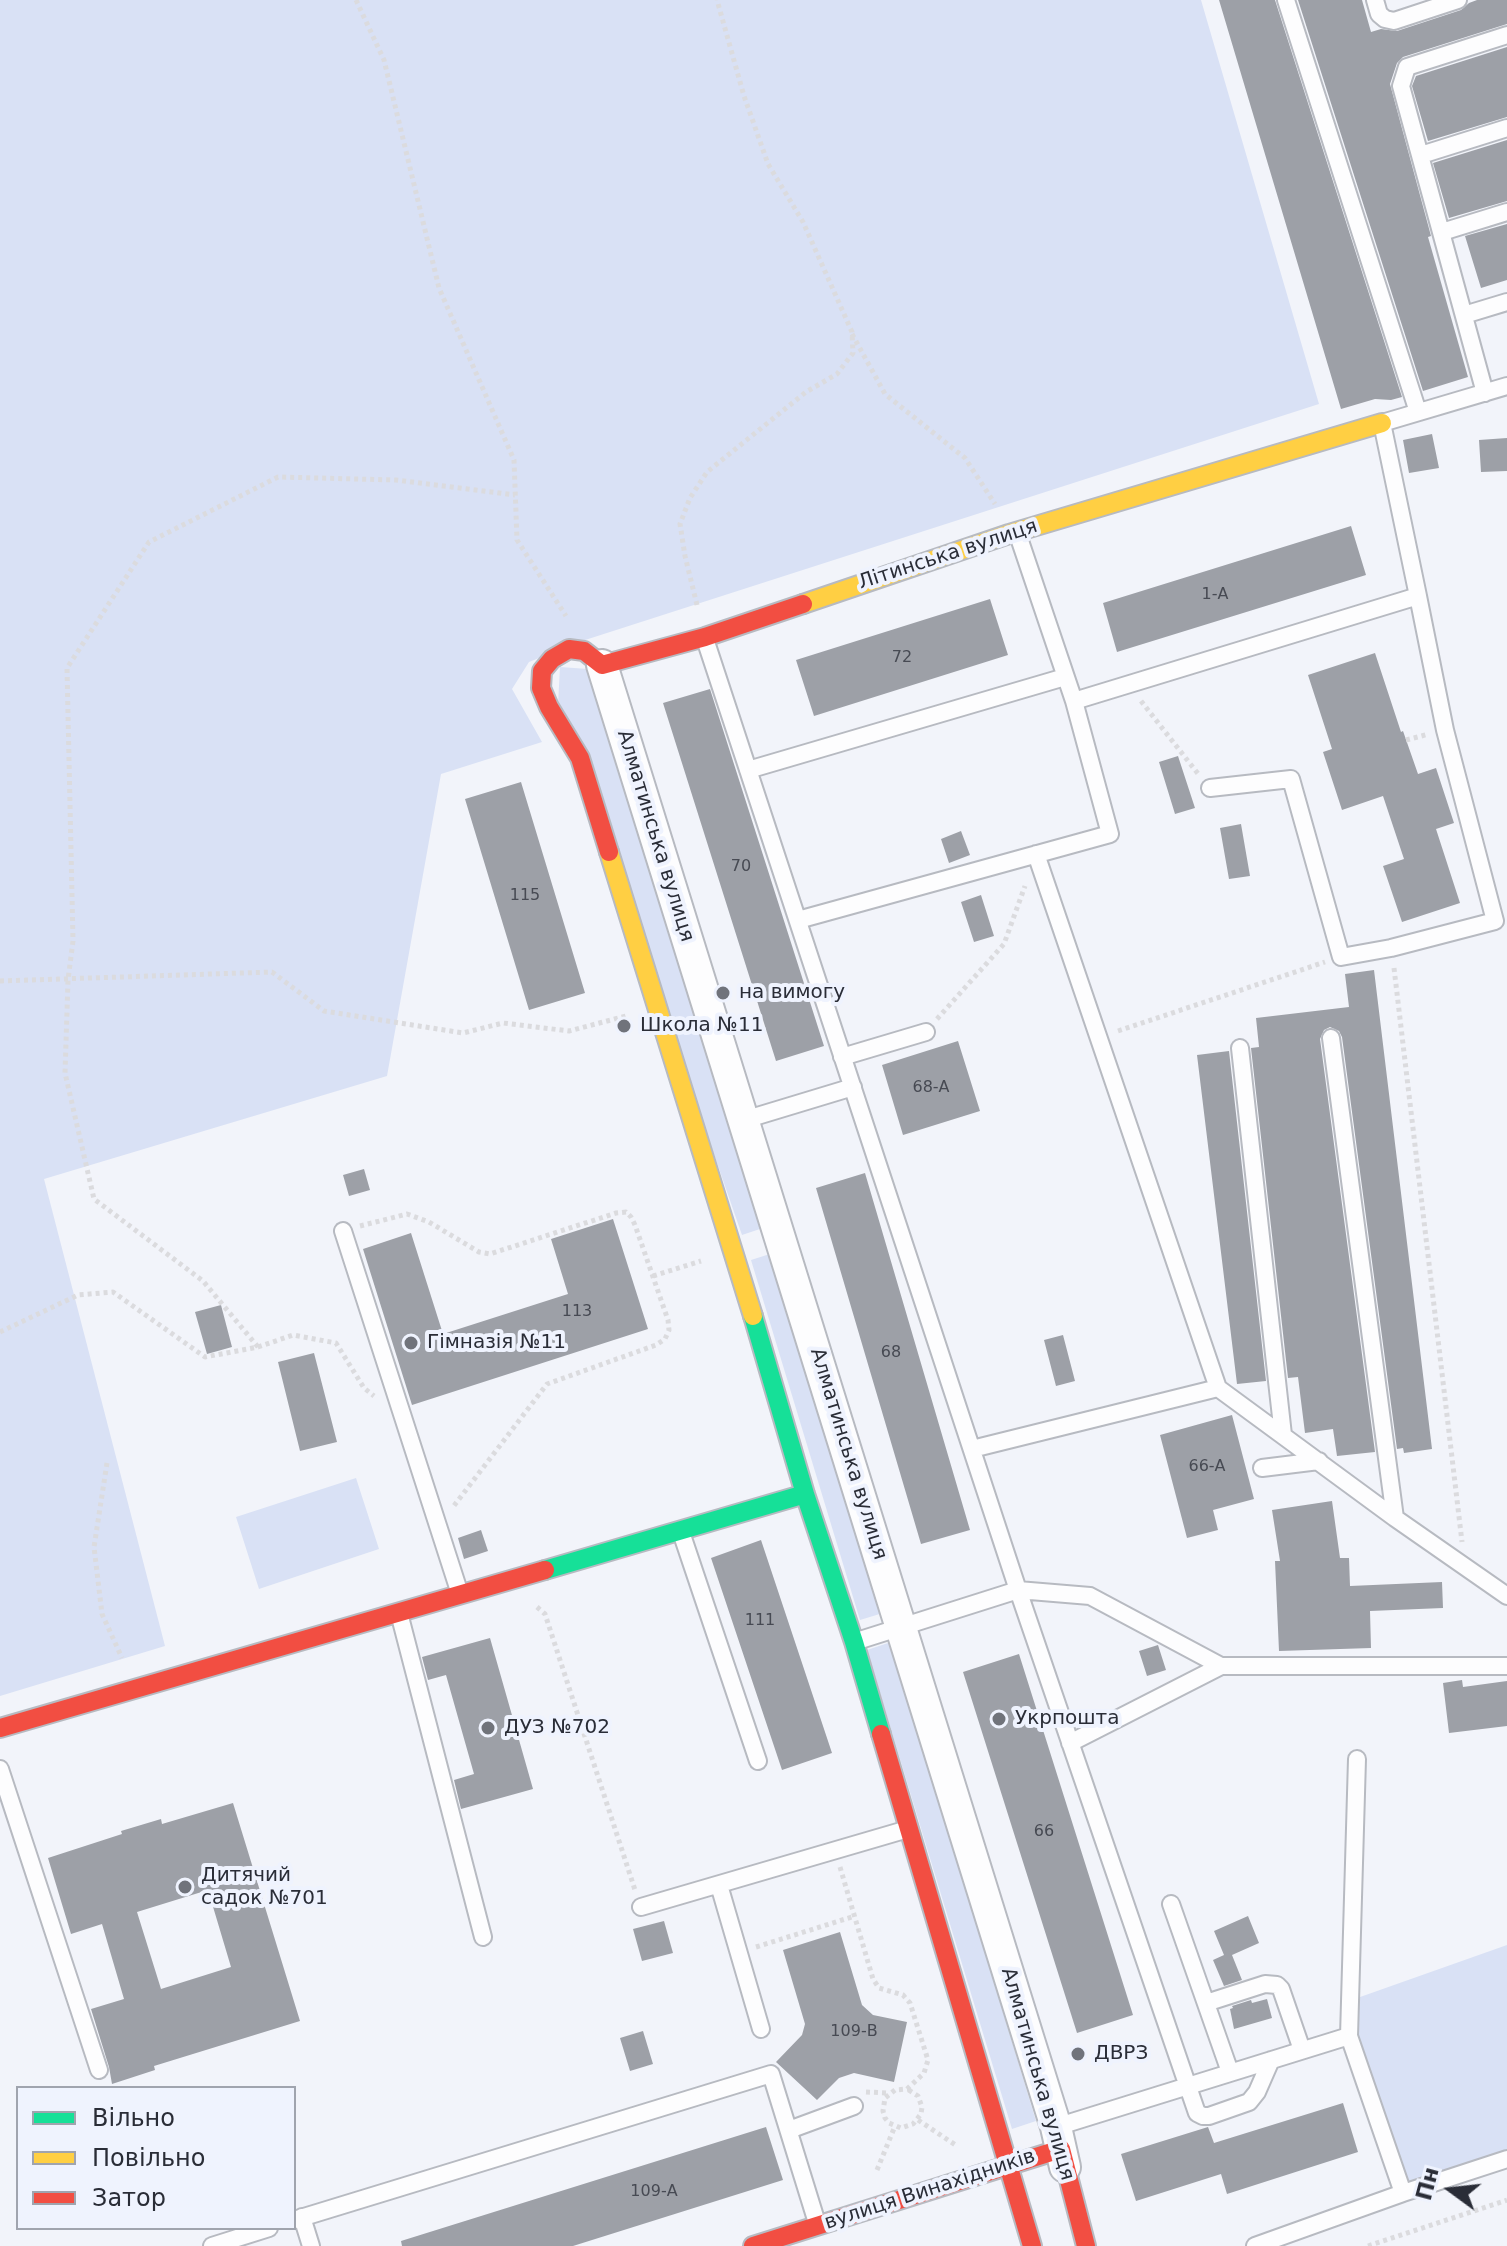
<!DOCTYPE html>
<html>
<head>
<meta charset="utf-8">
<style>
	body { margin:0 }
	#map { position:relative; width:1507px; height:2246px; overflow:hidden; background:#f2f4fa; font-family:"DejaVu Sans",sans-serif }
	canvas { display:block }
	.legend { position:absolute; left:16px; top:2086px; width:280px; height:144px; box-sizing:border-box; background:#eff3fe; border:2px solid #a0a4ae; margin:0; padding:10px 14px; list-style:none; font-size:24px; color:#2a2d37 }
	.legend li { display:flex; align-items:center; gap:16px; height:40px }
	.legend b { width:40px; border:2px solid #a0a4ae }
	.north { position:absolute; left:1411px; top:2150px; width:80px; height:80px; -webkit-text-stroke:6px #eff3fe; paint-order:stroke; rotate:285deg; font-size:22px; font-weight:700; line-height:32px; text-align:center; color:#2a2d37 }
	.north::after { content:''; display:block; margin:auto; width:28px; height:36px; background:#2a2d37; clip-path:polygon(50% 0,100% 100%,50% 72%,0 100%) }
</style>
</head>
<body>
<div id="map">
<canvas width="1507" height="2246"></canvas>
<ul class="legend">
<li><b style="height:10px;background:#16e098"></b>Вільно</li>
<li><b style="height:10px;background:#ffcf43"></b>Повільно</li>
<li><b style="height:10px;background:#f24e42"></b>Затор</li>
</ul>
<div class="north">Пн</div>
</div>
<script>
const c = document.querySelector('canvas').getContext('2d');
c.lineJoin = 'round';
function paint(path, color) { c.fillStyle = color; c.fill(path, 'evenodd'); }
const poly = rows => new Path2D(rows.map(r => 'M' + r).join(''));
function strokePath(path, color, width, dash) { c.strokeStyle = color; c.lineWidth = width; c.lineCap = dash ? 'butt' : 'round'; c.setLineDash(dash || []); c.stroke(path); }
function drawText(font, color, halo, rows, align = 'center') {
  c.font = font + ' "DejaVu Sans",sans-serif'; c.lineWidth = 8; c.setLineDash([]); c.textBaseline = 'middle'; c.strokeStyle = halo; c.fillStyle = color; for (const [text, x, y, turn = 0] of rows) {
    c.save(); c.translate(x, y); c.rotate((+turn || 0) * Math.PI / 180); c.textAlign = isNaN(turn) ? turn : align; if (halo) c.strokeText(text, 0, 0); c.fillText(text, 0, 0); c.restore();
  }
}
paint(poly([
	[0,0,1201,0,1319,404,582,641,529,662,512,689,542,742,441,774,387,1076,44,1179,165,1646,0,1696],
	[560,667,588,669,766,1227,742,1235,558,705],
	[773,1253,883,1613,860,1620,751,1260],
	[356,1478,379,1549,259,1589,236,1517],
	[891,1642,1036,2121,1012,2129,867,1650],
	[1507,1945,1507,2152,1409,2184,1346,2002]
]), '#d9e1f5');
paint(poly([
	[1219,0,1275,0,1402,397,1391,400,1375,399,1341,409],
	[1298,0,1362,0,1371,32,1381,29,1397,31,1461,10,1469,3,1477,0,1507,0,1507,24,1403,57,1397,63,1390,84,1431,236,1428,237,1468,377,1423,391],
	[1507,47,1507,117,1428,141,1412,86,1416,76],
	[1507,140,1507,201,1449,218,1433,163],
	[1507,224,1507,280,1481,288,1465,236],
	[1432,434,1439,468,1409,473,1403,440],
	[1507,438,1507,471,1481,472,1479,440],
	[1351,526,1366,575,1117,652,1103,603],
	[990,599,1008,655,814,716,796,660],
	[1375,653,1401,732,1403,731,1418,774,1436,768,1454,823,1436,829,1460,903,1402,922,1383,866,1404,859,1383,796,1342,810,1323,752,1332,749,1308,675],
	[710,689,824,1046,776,1061,663,703],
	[1178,756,1195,808,1175,814,1159,762],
	[521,782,585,993,529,1010,465,799],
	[1241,824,1250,876,1229,879,1220,828],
	[961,831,970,855,949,863,941,839],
	[981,895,994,936,974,942,961,902],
	[1374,970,1432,1449,1404,1453,1403,1448,1397,1449,1342,1037,1339,1031,1330,1027,1324,1030,1320,1039,1375,1452,1337,1456,1333,1429,1305,1433,1298,1377,1288,1378,1251,1048,1259,1047,1256,1018,1349,1007,1345,974],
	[958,1041,980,1111,903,1135,882,1065],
	[1229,1051,1266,1381,1237,1384,1197,1055],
	[364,1169,370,1190,349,1196,343,1175],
	[865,1173,970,1530,921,1544,816,1188],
	[613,1219,648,1329,412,1405,363,1249,411,1233,443,1334,568,1294,551,1239],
	[221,1305,232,1347,207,1354,195,1312],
	[1063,1335,1075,1381,1056,1386,1044,1340],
	[314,1353,337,1442,300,1451,278,1362],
	[1232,1415,1254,1499,1213,1510,1218,1530,1187,1538,1160,1435],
	[1332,1501,1340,1558,1349,1558,1350,1586,1442,1582,1443,1608,1370,1611,1371,1648,1279,1651,1275,1561,1280,1561,1272,1510],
	[481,1530,488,1551,464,1559,458,1538],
	[761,1540,832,1753,782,1770,711,1558],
	[490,1638,533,1789,461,1809,454,1780,474,1774,446,1675,428,1680,422,1657],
	[1158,1645,1166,1670,1147,1676,1139,1651],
	[1019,1654,1133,2015,1077,2033,963,1672],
	[1462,1680,1463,1687,1507,1681,1507,1726,1449,1733,1443,1683],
	[233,1803,300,2021,154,2066,155,2070,112,2084,109,2067,91,2009,124,1999,102,1924,71,1934,48,1858,122,1834,121,1831,161,1819,162,1824],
	[208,1890,231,1967,161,1989,137,1912],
	[1248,1916,1259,1943,1232,1955,1242,1980,1224,1986,1213,1960,1224,1955,1214,1931],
	[664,1921,673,1953,642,1961,633,1929],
	[840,1932,862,2005,873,2015,907,2022,894,2082,854,2073,839,2078,817,2100,776,2062,802,2035,805,2024,783,1950],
	[1267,1999,1272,2018,1234,2029,1230,2009,1233,2008,1232,2006,1251,2000,1252,2003],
	[643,2031,653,2064,630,2071,620,2038],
	[1343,2103,1358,2152,1227,2194,1221,2174,1136,2201,1121,2154,1208,2127,1214,2143],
	[766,2127,783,2180,573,2246,402,2246,401,2241]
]), '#9da0a7');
const lane = poly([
	[1286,0,1418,412],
	[1375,0,1379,14,1385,19,1394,21,1458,0],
	[1421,155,1507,128],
	[1442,232,1507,212],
	[1464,315,1507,302],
	[1485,393,1401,86,1407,67,1507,35],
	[1017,532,1074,701],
	[705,639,1018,1590,1197,2113,1203,2116,1209,2116,1249,2102,1257,2092,1271,2060],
	[748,770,1065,677],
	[1210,788,1291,779,1341,957,1391,948,1495,921,1445,730,1418,596],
	[1036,854,1218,1388],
	[798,920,1110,834,1074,701,1418,596,1382,423,1507,386],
	[1331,1038,1395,1518],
	[1240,1048,1283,1435],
	[842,1057,926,1032],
	[744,1120,853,1087],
	[343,1231,460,1594],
	[972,1449,1218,1388,1395,1518,1507,1596],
	[1262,1468,1319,1461],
	[681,1532,758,1761],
	[399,1613,483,1937],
	[857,1641,1018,1590,1090,1596,1221,1666],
	[1070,1743,1221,1666,1507,1666],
	[0,1769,99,2070],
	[719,1885,761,2029],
	[1171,1904,1230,2072],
	[641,1907,908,1829],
	[1206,2003,1265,1984,1277,1985,1281,1989,1302,2050],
	[1349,2036,1357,1759],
	[1056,2127,1349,2036,1403,2193],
	[789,2130,854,2106],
	[302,2217,311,2246],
	[294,2220,771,2074,817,2223],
	[212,2246,269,2228],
	[1255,2246,1403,2193,1507,2159]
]);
const street = poly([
	[602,665,1056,2127,1065,2167]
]);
const fast = poly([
	[753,1316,805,1494,854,1642,881,1734],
	[545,1570,805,1494]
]);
const slow = poly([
	[803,604,1009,534,1382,423],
	[609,852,753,1316]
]);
const jam = poly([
	[609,852,580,758,549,707,541,688,542,671,552,659,569,649,584,651,602,665,705,637,803,604],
	[0,1728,545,1570],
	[881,1734,1032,2246],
	[753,2246,1061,2149,1086,2246]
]);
strokePath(lane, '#b7bac1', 20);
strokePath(street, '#b7bac1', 34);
strokePath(fast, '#b7bac1', 22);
strokePath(slow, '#b7bac1', 22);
strokePath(jam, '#b7bac1', 22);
strokePath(poly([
	[356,0,384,60,439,288,514,460,517,540,566,616],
	[852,334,885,394,965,458,995,504],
	[697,605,685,556,680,524,690,498,707,472,806,392,837,374,853,353,852,332,803,222,768,164,744,96,717,0],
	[1141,701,1199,775],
	[1406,740,1429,734],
	[1394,968,1462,1542],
	[0,981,272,972,324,1011,463,1033,503,1023,569,1031,626,1016],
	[937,1019,1004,944,1025,886],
	[1118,1031,1325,962],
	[360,1226,407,1214,429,1222,479,1252,490,1254,616,1213,626,1212,631,1217,635,1225,668,1320,669,1330,665,1339,656,1345,547,1384,453,1507],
	[653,1276,701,1261],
	[0,1332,78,1295,113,1292,205,1357,258,1347,293,1335,336,1343,364,1388,374,1396],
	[258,1347,203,1281,94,1199,65,1073,68,980,73,941,67,668,149,542,278,477,396,480,515,495],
	[107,1463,94,1547,102,1614,122,1658],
	[537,1607,545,1614,635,1890],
	[840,1867,873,1979,879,1988,903,1995,910,2003,928,2060,924,2073,907,2089,895,2090,885,2098,883,2111,885,2118,889,2123,901,2128,913,2124,921,2114,922,2107,918,2096,907,2089],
	[756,1947,855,1916],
	[866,2092,888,2093],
	[918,2120,957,2146],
	[877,2170,895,2126],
	[1368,2246,1507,2200]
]), '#dbdbde', 5, [4, 4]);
strokePath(lane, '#fdfdfe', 16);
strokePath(street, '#fdfdfe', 30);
strokePath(fast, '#16e098', 18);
strokePath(slow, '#ffcf43', 18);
strokePath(jam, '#f24e42', 18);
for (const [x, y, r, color] of [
	[723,993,8,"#70737b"],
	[624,1026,8,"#70737b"],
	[411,1343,8,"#70737b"],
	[999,1719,8,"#70737b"],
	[488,1728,8,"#70737b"],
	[185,1887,8,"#70737b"],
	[1078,2054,8,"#70737b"]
]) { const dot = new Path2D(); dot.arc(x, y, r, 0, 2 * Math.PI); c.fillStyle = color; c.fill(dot); strokePath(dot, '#eff3fe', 3); }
drawText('16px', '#474a53', null, [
	["1-А",1215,595],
	["72",902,658],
	["70",741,867],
	["115",525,896],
	["68-А",931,1088],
	["113",577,1312],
	["68",891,1353],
	["66-А",1207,1467],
	["111",760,1621],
	["66",1044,1832],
	["109-В",854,2032],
	["109-А",654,2192]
]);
drawText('20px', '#2a2d37', '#eff3fe', [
	["Літинська вулиця",948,555,-18],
	["Алматинська вулиця",655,836,73],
	["Алматинська вулиця",848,1454,73],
	["Алматинська вулиця",1037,2074,74],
	["вулиця Винахідників",930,2190,-18]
]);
drawText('20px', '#2a2d37', '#eff3fe', [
	["на вимогу",739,993],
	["Школа №11",640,1026],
	["Гімназія №11",427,1343],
	["Укрпошта",1015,1719],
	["ДУЗ №702",504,1728],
	["Дитячий",201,1876],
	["садок №701",201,1899],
	["ДВРЗ",1094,2054]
], 'left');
</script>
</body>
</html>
